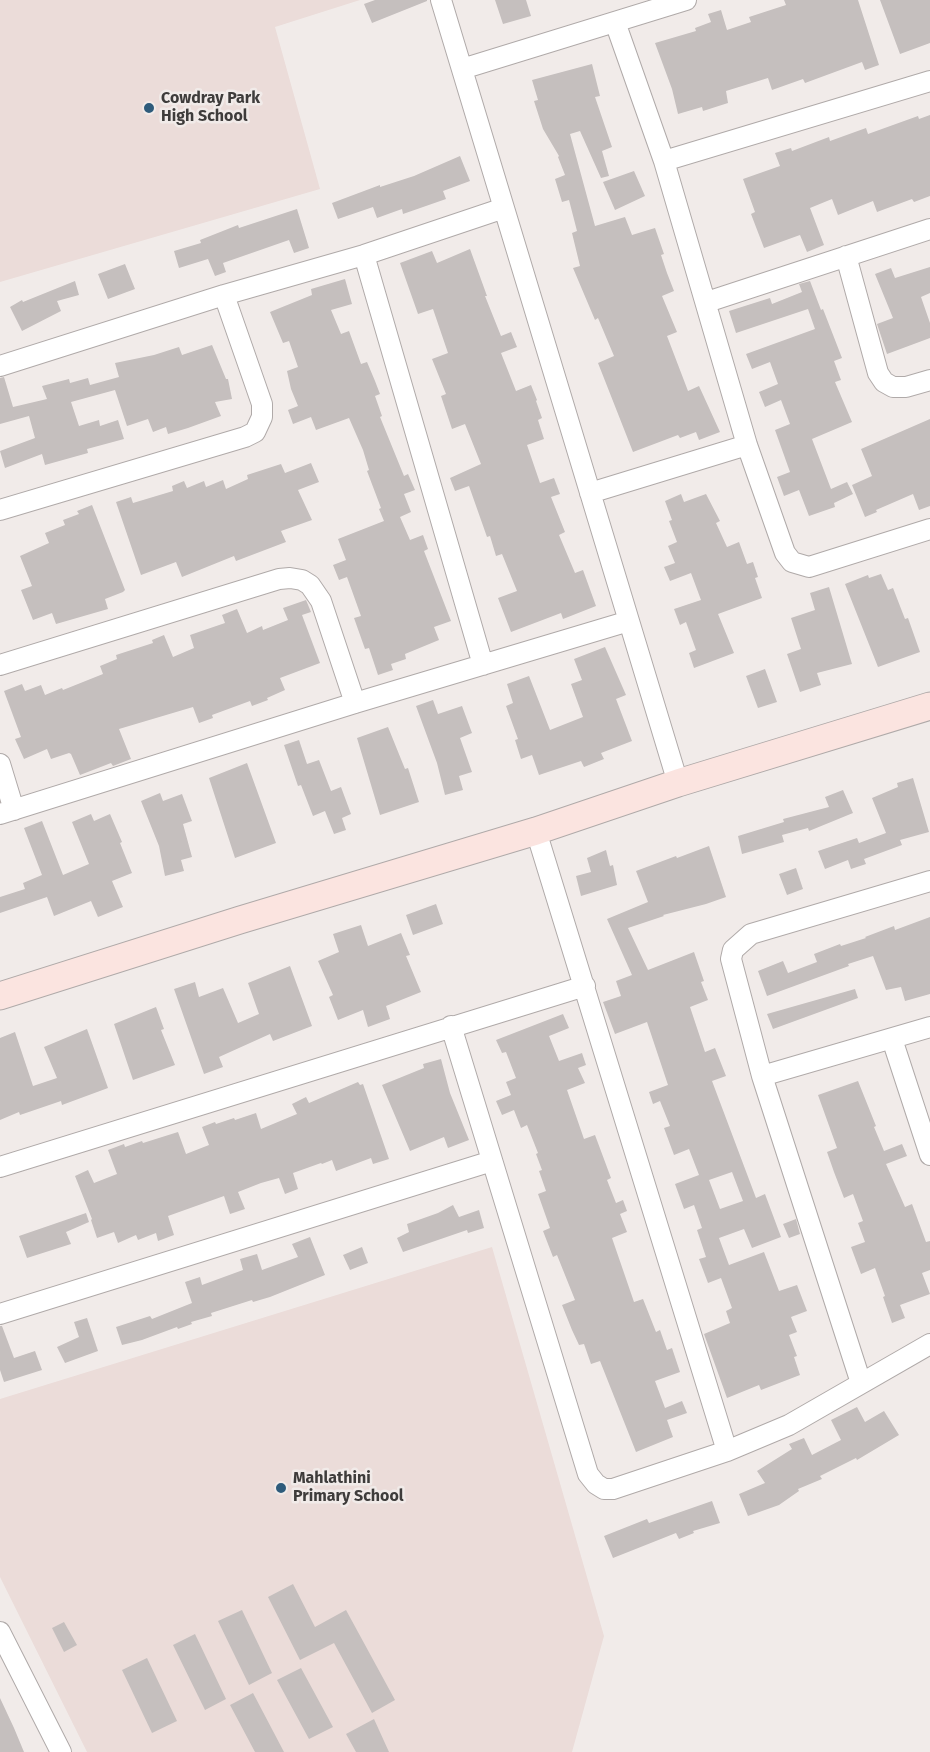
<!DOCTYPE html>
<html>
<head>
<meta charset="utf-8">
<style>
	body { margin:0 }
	canvas { display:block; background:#f1ebe9 }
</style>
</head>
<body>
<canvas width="930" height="1752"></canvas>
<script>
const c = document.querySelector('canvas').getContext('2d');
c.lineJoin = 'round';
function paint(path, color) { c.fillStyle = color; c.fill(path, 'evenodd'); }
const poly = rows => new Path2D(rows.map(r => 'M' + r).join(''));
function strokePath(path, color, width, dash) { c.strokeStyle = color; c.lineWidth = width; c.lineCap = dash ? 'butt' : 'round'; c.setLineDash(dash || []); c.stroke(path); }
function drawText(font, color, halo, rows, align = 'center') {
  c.font = font + ' "Fira Sans",sans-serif'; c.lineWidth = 5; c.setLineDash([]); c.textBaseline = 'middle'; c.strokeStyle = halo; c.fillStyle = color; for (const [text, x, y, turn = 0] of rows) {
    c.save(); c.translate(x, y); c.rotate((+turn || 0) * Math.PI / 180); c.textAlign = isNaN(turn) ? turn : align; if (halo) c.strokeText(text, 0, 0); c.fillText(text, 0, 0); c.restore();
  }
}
paint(poly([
	[0,0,360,0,275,27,320,189,0,282],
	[492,1247,604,1636,572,1752,87,1752,0,1577,0,1399]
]), '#ebdcd9');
paint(poly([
	[375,0,427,0,427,1,372,23,364,4],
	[495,0,526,0,531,16,503,24],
	[784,0,858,0,879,65,865,70,862,62,805,83,803,79,772,90,768,78,726,91,728,103,703,111,702,107,678,114,672,89,655,43,696,31,695,28,711,22,708,14,721,10,727,30,751,22,749,17,786,5],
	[880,0,930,0,930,43,900,54],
	[592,64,600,96,595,97,612,147,602,151,609,176,601,178,580,131,570,134,595,226,625,217,632,235,655,228,664,254,661,255,667,273,674,291,662,296,677,332,667,336,688,391,699,386,720,432,699,440,696,432,680,438,678,435,633,452,598,363,614,356,598,318,595,320,573,268,580,266,572,233,577,231,569,200,562,202,555,179,565,175,558,157,559,156,543,129,534,101,538,100,532,80],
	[930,115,930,196,914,202,912,199,877,212,873,201,838,215,832,199,810,208,824,245,807,252,800,235,764,248,751,214,755,212,743,179,780,166,775,153,791,148,792,151,829,137,830,141,866,128,868,134,918,116,919,119],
	[460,156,470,181,443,191,446,199,403,214,402,209,377,218,373,207,338,219,332,203,380,185,380,187,414,176],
	[634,171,645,196,615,210,603,182],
	[297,209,309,248,294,253,289,240,223,263,226,272,215,276,208,259,179,268,174,251,201,243,200,240,238,225,239,228],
	[470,249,487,296,485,296,501,336,511,332,517,347,501,353,516,391,531,385,537,400,536,401,542,418,538,420,544,439,527,445,540,483,554,478,560,494,551,497,565,532,559,535,575,573,583,570,596,606,563,619,561,613,511,632,498,598,517,591,502,554,496,556,490,536,487,537,469,486,455,491,450,478,481,464,465,424,452,429,441,396,446,394,432,359,448,353,433,309,418,314,400,263,432,251,437,263],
	[125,264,135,289,108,299,98,274],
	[930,267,930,293,921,297,930,323,930,338,887,354,877,324,893,318,875,274,891,268,895,278],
	[345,279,352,304,331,310,341,334,349,331,361,364,367,362,375,381,380,394,375,396,382,416,380,417,404,476,408,474,415,490,404,494,411,512,400,517,410,540,423,535,428,549,424,551,451,621,434,627,439,640,405,654,406,659,391,664,393,670,378,675,369,648,365,649,354,618,361,616,347,577,339,580,333,565,346,560,338,539,384,521,379,509,381,508,367,471,369,470,363,450,349,418,316,430,311,417,293,424,288,410,298,406,291,389,287,371,298,367,289,341,283,343,270,312,312,295,311,289],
	[75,281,79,295,57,301,61,311,22,331,10,307,22,300,23,302],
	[810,281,821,310,823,309,842,358,834,361,841,380,835,382,852,422,812,439,831,489,847,482,853,494,834,503,835,507,809,516,799,490,784,496,777,477,790,472,775,430,790,424,781,400,765,407,759,392,778,384,770,362,752,369,746,354,815,329,808,309,736,333,729,311,770,298,772,304,802,292,799,284],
	[212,345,226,379,228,379,232,399,215,402,221,416,188,428,168,434,166,427,153,432,148,419,127,426,115,390,71,402,79,426,99,420,100,426,118,420,124,439,87,449,88,453,45,465,42,454,5,468,0,451,35,438,29,416,0,424,0,378,4,377,13,407,47,399,42,386,69,379,70,383,88,378,90,385,119,377,115,363,154,355,179,347,182,355],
	[930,419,930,506,919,510,913,494,876,510,877,512,865,517,852,485,872,476,861,449],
	[311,463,319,482,298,490,312,520,281,531,286,542,236,561,234,556,182,577,176,562,141,575,116,502,131,497,133,503,173,491,172,486,184,481,187,488,204,481,206,487,223,480,226,489,248,479,247,475,281,464,285,473],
	[681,494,684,502,706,494,720,521,716,523,727,547,739,542,747,564,753,562,758,577,755,578,762,598,718,614,734,653,694,668,689,653,696,650,686,622,680,625,674,609,701,600,691,573,670,581,664,567,675,563,668,546,677,542,669,521,672,520,665,501],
	[92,505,125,590,123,592,105,599,108,609,56,624,52,613,33,620,21,590,32,586,20,556,49,543,45,533,65,525,63,520,79,514,77,511],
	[881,574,888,590,893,588,905,619,908,618,920,652,878,667,845,584,868,575,869,578],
	[829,587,852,664,817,673,821,685,800,692,787,654,801,649,791,618,815,610,810,593],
	[306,600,311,612,302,615,320,663,280,678,285,690,267,698,268,700,252,706,250,701,212,715,213,718,199,723,193,707,119,729,131,759,113,766,111,763,80,775,71,754,69,753,51,759,47,749,24,759,15,739,21,737,4,691,22,684,25,691,41,685,45,695,62,688,63,690,103,674,100,666,117,659,116,655,153,643,152,640,164,635,173,657,194,648,190,635,225,623,222,615,237,609,247,633,262,626,263,630,288,620,283,608],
	[605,647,626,695,616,699,632,741,601,753,604,759,584,767,581,761,539,775,532,755,521,759,515,740,518,739,506,706,513,703,507,684,529,676,550,730,583,717,571,684,582,680,574,659],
	[765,669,777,702,758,708,746,676],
	[433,700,438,714,462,706,472,733,460,738,472,772,459,776,463,790,445,795,437,763,416,706],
	[388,727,405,769,408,768,419,802,380,815,357,738],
	[299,740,307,764,319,760,331,791,341,787,351,814,342,818,346,830,334,834,325,811,313,816,301,785,298,786,284,745],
	[247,763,276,843,235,858,209,778],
	[913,778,929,832,900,840,902,845,864,859,866,864,851,869,848,860,825,869,818,851,857,838,859,843,886,833,872,798,898,787,897,783],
	[843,790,853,813,809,831,808,828,782,835,784,842,742,854,738,836,784,822,783,819,829,807,825,797],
	[160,793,163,801,182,794,192,821,183,824,192,857,181,860,184,871,165,876,159,846,141,801],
	[91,814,94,821,110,814,122,842,120,843,132,873,112,881,123,907,98,917,91,901,54,916,47,897,0,913,0,897,25,889,23,883,42,875,24,828,42,821,63,875,89,864,72,822],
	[709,846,726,897,706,904,663,915,664,916,628,928,648,970,694,952,704,981,701,982,708,1000,690,1007,705,1052,715,1048,726,1076,712,1081,756,1198,765,1194,781,1237,752,1248,744,1229,719,1238,729,1265,764,1252,779,1291,797,1285,807,1311,791,1317,797,1332,789,1335,797,1356,794,1357,800,1375,761,1390,759,1385,727,1398,704,1334,730,1323,726,1311,732,1308,721,1278,708,1283,699,1259,706,1257,697,1230,702,1228,694,1205,684,1209,675,1184,699,1175,689,1149,674,1155,664,1128,670,1126,660,1101,653,1104,649,1092,668,1085,647,1022,615,1034,603,1002,621,996,616,981,632,975,607,919,648,902,636,871,676,856,677,858],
	[732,1172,743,1201,720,1209,709,1180],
	[606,850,610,866,613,865,617,885,581,896,576,876,591,872,587,858],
	[796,868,803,889,787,895,779,874],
	[436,904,443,924,413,935,406,915],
	[930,917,930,994,905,1001,901,987,886,990,873,956,848,964,849,966,767,996,758,971,783,961,788,973,817,962,814,954,840,944,841,946,866,938,865,937,894,926,895,930],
	[361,925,368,946,401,933,410,955,406,956,421,992,386,1006,390,1019,368,1027,363,1010,338,1020,329,997,333,995,318,961,339,952,333,934],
	[290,966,312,1026,273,1041,270,1034,219,1057,223,1067,204,1074,174,989,195,982,199,997,223,988,238,1023,259,1014,248,983],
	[855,989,858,998,773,1029,767,1014],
	[156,1007,164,1029,161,1030,175,1065,133,1080,114,1024],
	[563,1014,569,1028,549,1036,559,1061,582,1053,586,1065,578,1068,585,1083,567,1090,584,1139,595,1135,611,1178,607,1180,616,1203,623,1200,627,1211,620,1214,627,1232,612,1238,634,1302,643,1299,656,1332,660,1330,667,1350,672,1348,680,1372,655,1381,665,1408,682,1401,687,1413,667,1420,673,1437,636,1452,600,1361,591,1364,584,1344,579,1345,572,1330,562,1305,575,1300,557,1255,553,1257,543,1231,550,1228,538,1194,546,1191,539,1171,542,1170,536,1154,538,1153,527,1125,521,1128,514,1110,502,1115,496,1101,511,1095,506,1082,516,1078,506,1052,502,1053,496,1040],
	[87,1029,108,1088,62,1105,61,1101,20,1115,19,1112,0,1120,0,1038,15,1032,33,1086,57,1078,44,1047],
	[441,1059,450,1093,469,1140,448,1148,444,1137,410,1151,382,1085,424,1068,423,1064],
	[858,1081,876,1126,874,1127,884,1151,902,1144,907,1156,886,1164,905,1207,912,1204,926,1242,930,1241,930,1270,922,1273,930,1294,900,1305,905,1318,892,1323,883,1297,885,1296,875,1268,861,1274,851,1247,865,1242,858,1223,863,1221,853,1194,844,1198,834,1172,827,1152,837,1148,818,1095],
	[358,1082,360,1085,363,1084,389,1159,373,1164,371,1158,336,1171,332,1160,322,1164,321,1163,293,1173,298,1189,285,1194,279,1178,261,1183,238,1192,245,1209,230,1214,224,1196,168,1216,174,1235,158,1241,156,1233,138,1240,136,1235,118,1243,114,1232,97,1238,91,1220,92,1219,75,1176,88,1170,94,1183,117,1174,108,1150,124,1144,125,1147,142,1141,143,1143,178,1132,186,1154,209,1145,202,1127,215,1122,216,1124,234,1118,235,1120,256,1113,261,1129,297,1114,292,1104,306,1097,309,1103],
	[453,1205,459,1217,479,1210,484,1228,468,1233,467,1230,403,1252,397,1238,409,1232,407,1224,438,1213],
	[86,1213,89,1222,66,1232,71,1244,27,1258,19,1236],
	[796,1219,800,1234,789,1238,783,1224],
	[310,1237,325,1275,270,1297,253,1302,252,1300,211,1313,212,1316,191,1322,192,1324,178,1329,177,1327,142,1340,122,1345,116,1327,150,1316,152,1319,192,1303,185,1282,200,1277,202,1285,243,1270,240,1259,257,1254,262,1270,298,1257,292,1244],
	[362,1247,368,1263,350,1270,343,1255],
	[87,1318,98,1351,65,1363,57,1347,79,1337,74,1322],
	[0,1326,2,1326,14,1358,35,1351,42,1370,4,1382,0,1370],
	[857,1407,865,1422,884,1411,899,1435,857,1460,856,1458,820,1476,822,1479,798,1489,799,1491,779,1505,748,1516,739,1494,765,1483,757,1471,792,1449,789,1444,804,1438,812,1455,841,1440,831,1420],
	[712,1501,720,1523,693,1531,694,1533,679,1539,676,1533,613,1558,604,1536,647,1519,649,1523],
	[293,1584,315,1627,346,1610,395,1700,372,1713,334,1643,300,1660,268,1597],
	[242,1610,272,1673,249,1685,218,1621],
	[64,1622,77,1645,64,1652,52,1628],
	[195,1634,226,1699,205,1710,173,1645],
	[147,1658,177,1721,152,1733,122,1670],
	[301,1668,333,1727,309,1739,277,1680],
	[253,1693,284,1752,255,1752,230,1705],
	[0,1698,14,1728,24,1752,0,1752],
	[374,1719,389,1752,356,1752,346,1734]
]), '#c5bfbe');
const street = poly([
	[441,0,678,783],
	[615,22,664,161,747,445,785,553,792,562,809,567,930,529],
	[462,69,686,0],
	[664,161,930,81],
	[364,255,483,665],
	[846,256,878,373,884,382,893,387,906,387,930,380],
	[707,302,930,229],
	[0,366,224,295,364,255,504,208],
	[590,493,747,445],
	[0,510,245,437,255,432,262,417,262,404,224,295],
	[0,665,279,579,290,578,302,580,310,585,321,601,355,703],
	[0,764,14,810],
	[0,814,355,703,629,621],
	[536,831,727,1451],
	[451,1026,588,1474,596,1484,604,1489,613,1489,727,1451,789,1425,930,1344],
	[892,1039,930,1155],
	[762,1076,930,1027],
	[0,1167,585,986],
	[0,1314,492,1161],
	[861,1383,762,1076,731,959,733,950,751,934,930,881],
	[0,1632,61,1752]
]);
const secondary = poly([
	[0,996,240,920,536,831,678,783,930,706]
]);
strokePath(street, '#b0aaa9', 22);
strokePath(secondary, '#b0aaa9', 29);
strokePath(street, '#fff', 20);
strokePath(secondary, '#fbe4e0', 27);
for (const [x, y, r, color] of [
	[149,108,6,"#2e5b7b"],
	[281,1488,6,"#2e5b7b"]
]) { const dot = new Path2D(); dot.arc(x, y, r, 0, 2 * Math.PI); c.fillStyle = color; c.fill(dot); strokePath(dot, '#f1ebe9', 2); }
drawText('bold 16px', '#3e3c3b', '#f1ebe9', [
	["Cowdray Park",161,99],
	["High School",161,117],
	["Mahlathini",293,1479],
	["Primary School",293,1497]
], 'left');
</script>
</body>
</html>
